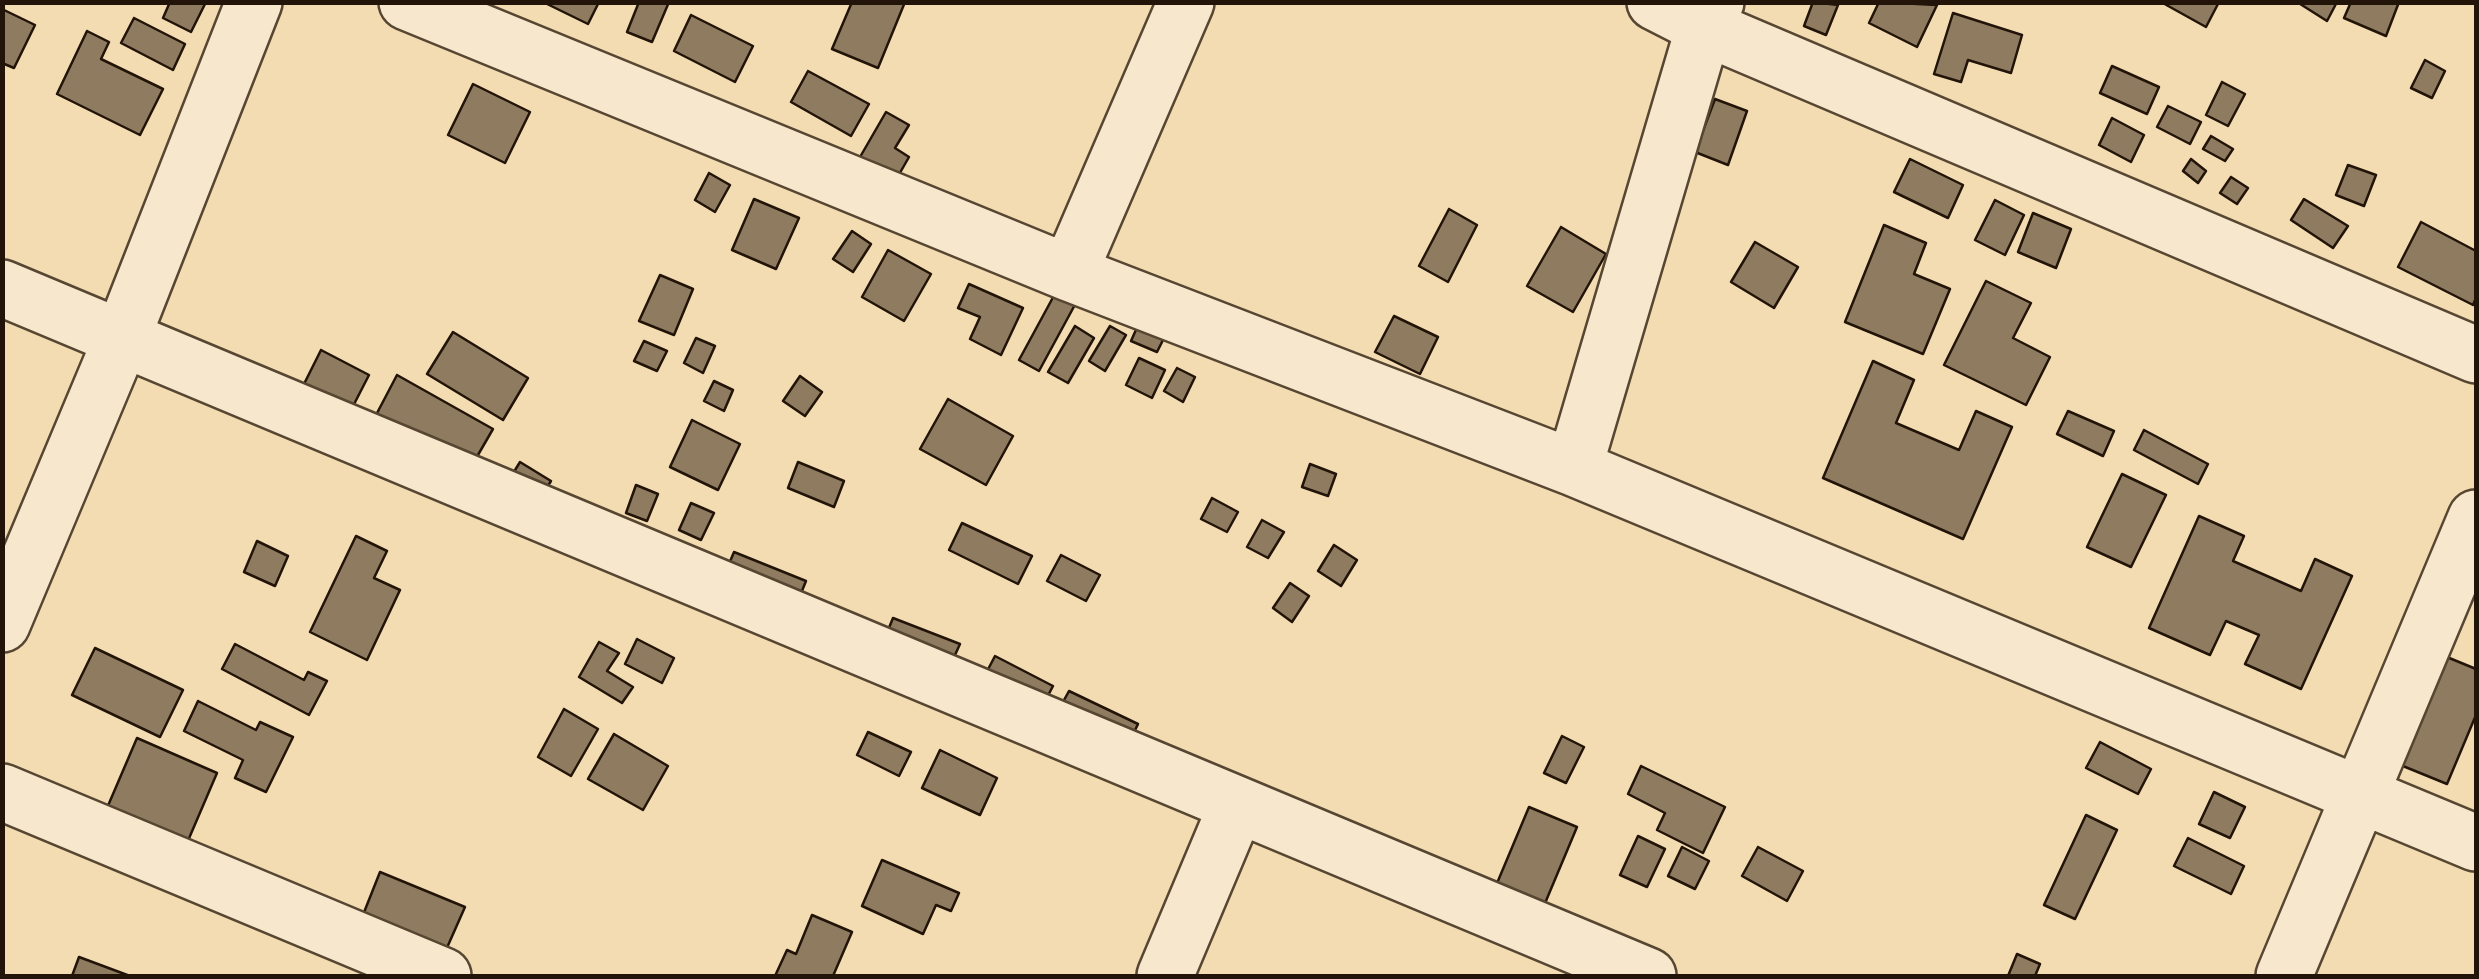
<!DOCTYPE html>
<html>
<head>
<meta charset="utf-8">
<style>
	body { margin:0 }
	#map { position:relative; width:2479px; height:979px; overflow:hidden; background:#f3dcb2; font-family:"Old Standard TT",serif }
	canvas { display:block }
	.frame { position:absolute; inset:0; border:5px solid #221408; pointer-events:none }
</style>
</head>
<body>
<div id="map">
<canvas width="2479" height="979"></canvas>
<div class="frame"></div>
</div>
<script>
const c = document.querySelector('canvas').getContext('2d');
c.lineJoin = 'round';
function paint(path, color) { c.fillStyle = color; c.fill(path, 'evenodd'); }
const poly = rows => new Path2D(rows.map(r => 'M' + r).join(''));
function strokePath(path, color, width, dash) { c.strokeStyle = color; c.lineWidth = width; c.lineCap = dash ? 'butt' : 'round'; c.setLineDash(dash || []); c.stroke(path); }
const building = poly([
	[170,2,206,2,191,32,163,18,170,2],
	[543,2,599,2,588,24,543,2],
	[639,2,669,2,652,42,627,32,639,2],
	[852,2,905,2,878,68,832,49,852,2],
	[1813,2,1838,5,1826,35,1804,26,1813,2],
	[1879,2,1937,5,1917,47,1869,23,1879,2],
	[2161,2,2219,2,2206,27,2161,2],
	[2297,2,2337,2,2327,21,2297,2],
	[2351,2,2399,2,2386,36,2344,18,2351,2],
	[2,9,35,25,14,68,2,63,2,9],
	[1953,13,2022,35,2011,73,1968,60,1961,82,1934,74,1953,13],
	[691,15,753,46,735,82,674,51,691,15],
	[134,18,185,44,173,70,121,43,134,18],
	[87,31,109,42,101,59,163,89,140,135,57,94,87,31],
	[2425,60,2445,71,2432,98,2411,88,2425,60],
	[2112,66,2159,87,2147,114,2100,93,2112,66],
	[808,71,869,104,851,136,791,102,808,71],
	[2222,82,2245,94,2228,126,2206,115,2222,82],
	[473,84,530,112,505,163,448,135,473,84],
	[1715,99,1747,111,1728,165,1695,152,1715,99],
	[2168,106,2201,122,2190,144,2157,127,2168,106],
	[886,112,909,125,895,148,909,157,893,185,856,164,886,112],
	[2112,118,2144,135,2131,162,2099,145,2112,118],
	[2211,136,2233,149,2225,161,2203,149,2211,136],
	[1910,159,1963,185,1948,218,1894,192,1910,159],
	[2191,159,2206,171,2198,183,2183,171,2191,159],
	[2348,165,2376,175,2364,206,2336,195,2348,165],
	[709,173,730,185,715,212,695,200,709,173],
	[2231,177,2248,188,2237,204,2220,193,2231,177],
	[754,199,799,218,776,269,732,250,754,199],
	[2304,199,2348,226,2333,248,2291,220,2304,199],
	[1995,200,2024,215,2005,255,1975,240,1995,200],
	[1449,209,1477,225,1448,282,1419,266,1449,209],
	[2033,213,2071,229,2056,268,2018,252,2033,213],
	[2421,222,2476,251,2476,298,2473,305,2398,267,2421,222],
	[1884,225,1926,243,1914,274,1950,289,1923,354,1845,322,1884,225],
	[1561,227,1606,254,1573,312,1527,286,1561,227],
	[852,231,871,244,853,272,833,259,852,231],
	[1755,242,1798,267,1774,308,1731,282,1755,242],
	[888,250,931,274,904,321,862,297,888,250],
	[660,275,693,289,674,335,639,321,660,275],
	[1986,281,2031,303,2013,338,2050,357,2026,405,1944,365,1986,281],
	[969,284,1023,308,1001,355,970,339,980,317,958,308,969,284],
	[1057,290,1077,301,1039,371,1019,360,1057,290],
	[1394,316,1438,337,1420,374,1375,352,1394,316],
	[1139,323,1166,334,1157,352,1131,341,1139,323],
	[1075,326,1094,338,1068,383,1048,372,1075,326],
	[1110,326,1126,335,1105,371,1089,361,1110,326],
	[453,332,528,378,503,420,427,374,453,332],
	[696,338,715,346,703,373,684,363,696,338],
	[644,341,667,351,657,371,634,361,644,341],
	[321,350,369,375,349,414,301,390,321,350],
	[1139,358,1165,370,1152,398,1126,385,1139,358],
	[1873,361,1914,380,1896,423,1959,450,1976,411,2012,427,1963,539,1823,478,1873,361],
	[1177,368,1195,377,1183,402,1164,391,1177,368],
	[397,375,493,429,471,467,376,415,397,375],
	[800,376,822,392,805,416,783,401,800,376],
	[714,381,733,390,724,411,704,401,714,381],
	[948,399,1013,436,986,485,920,449,948,399],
	[2068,411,2114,431,2103,456,2057,434,2068,411],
	[692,420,740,444,718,490,670,467,692,420],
	[2144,430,2208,464,2198,484,2134,450,2144,430],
	[520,462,551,481,530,515,499,496,520,462],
	[798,462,844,481,834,507,788,488,798,462],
	[1310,464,1336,474,1328,496,1302,487,1310,464],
	[2122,474,2166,495,2131,567,2087,547,2122,474],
	[636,485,658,494,647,521,626,513,636,485],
	[1212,498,1238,512,1227,532,1201,519,1212,498],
	[691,503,714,513,701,540,679,530,691,503],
	[2199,516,2244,536,2233,561,2301,591,2315,559,2352,576,2301,689,2245,664,2259,635,2226,621,2210,655,2149,628,2199,516],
	[1262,520,1284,532,1268,558,1247,547,1262,520],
	[962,523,1032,556,1018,584,949,550,962,523],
	[356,536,387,551,374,578,400,590,367,660,310,632,356,536],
	[257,541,288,556,275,586,244,572,257,541],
	[1334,545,1357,560,1341,586,1318,571,1334,545],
	[734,552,806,581,793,613,721,583,734,552],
	[1061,555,1100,575,1086,601,1047,581,1061,555],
	[1290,583,1309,596,1292,622,1273,608,1290,583],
	[893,618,960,644,950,666,884,640,893,618],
	[637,639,674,658,662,683,625,664,637,639],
	[599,642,619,653,607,671,633,687,622,703,579,677,599,642],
	[235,644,304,680,308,672,327,681,309,715,222,669,235,644],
	[95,648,183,690,160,737,72,695,95,648],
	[2442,655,2476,669,2476,715,2447,784,2398,764,2442,655],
	[995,656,1053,686,1042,707,984,677,995,656],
	[1069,691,1138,724,1128,745,1058,711,1069,691],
	[198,701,256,730,260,722,293,737,266,792,235,778,243,760,184,731,198,701],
	[564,709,598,729,571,776,538,757,564,709],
	[868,732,911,752,899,776,857,755,868,732],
	[614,734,668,766,643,810,588,779,614,734],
	[1562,736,1584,747,1566,783,1544,773,1562,736],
	[137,738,217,773,184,850,104,815,137,738],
	[2100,742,2151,769,2138,794,2086,768,2100,742],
	[940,750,997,778,980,815,922,788,940,750],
	[1641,766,1725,807,1703,853,1657,830,1665,813,1628,794,1641,766],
	[2214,792,2245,807,2230,838,2199,824,2214,792],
	[1529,807,1577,827,1543,908,1495,888,1529,807],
	[2086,815,2117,830,2075,919,2044,905,2086,815],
	[1638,836,1665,849,1647,887,1620,875,1638,836],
	[2188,838,2244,866,2231,894,2174,866,2188,838],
	[1682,847,1709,861,1695,889,1668,876,1682,847],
	[1758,847,1803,871,1787,901,1742,876,1758,847],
	[882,860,959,893,951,911,936,905,923,934,862,906,882,860],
	[380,872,465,907,442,959,359,925,380,872],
	[812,915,852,932,833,976,775,976,787,950,796,954,812,915],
	[2017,954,2040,964,2035,976,2008,976,2017,954],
	[79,957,130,976,72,976,79,957]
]);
paint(building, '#8f7c60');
strokePath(building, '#221408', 2.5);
const minor = poly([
	[407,2,1069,273,1574,468,2476,843],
	[1655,2,1704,27,2476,355],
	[1069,273,1186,2],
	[2,288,1648,976],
	[1574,468,1704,27,1716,2],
	[2,624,122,338,254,2],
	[2,792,443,976],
	[1165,976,1237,805],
	[2284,976,2476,518]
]);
strokePath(minor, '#564632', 60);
strokePath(minor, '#f7e8cd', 55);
</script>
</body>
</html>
